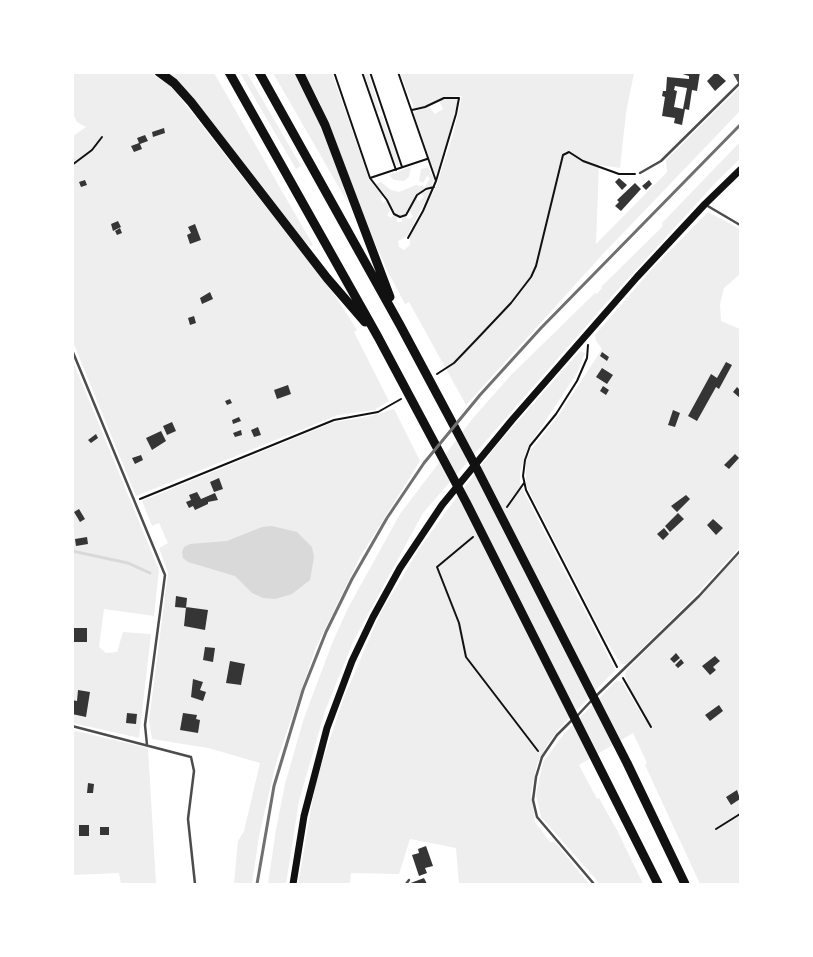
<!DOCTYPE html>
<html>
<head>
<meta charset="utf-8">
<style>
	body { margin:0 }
	#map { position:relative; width:813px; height:957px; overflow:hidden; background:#fff; font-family:"Sofia Sans Condensed",sans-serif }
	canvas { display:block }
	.frame { position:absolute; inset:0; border:74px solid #fff; pointer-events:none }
</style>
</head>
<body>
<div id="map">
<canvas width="813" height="957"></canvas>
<div class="frame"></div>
</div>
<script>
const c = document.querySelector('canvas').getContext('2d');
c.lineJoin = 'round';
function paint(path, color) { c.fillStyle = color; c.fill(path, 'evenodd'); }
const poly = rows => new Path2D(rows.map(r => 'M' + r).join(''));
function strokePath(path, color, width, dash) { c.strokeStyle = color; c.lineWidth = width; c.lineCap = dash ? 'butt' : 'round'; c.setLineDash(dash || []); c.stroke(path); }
paint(poly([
	[72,73,150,73,171,86,334,294,357,330,354,332,389,401,374,410,338,415,136,496,73,342,73,136,86,127,77,122,73,114],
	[167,73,214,73,313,245,310,246,305,242,190,94],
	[240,73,247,73,301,166,296,169],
	[273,73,294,73,309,98,340,176,348,203],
	[304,73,332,73,369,179,383,196,380,198,383,203,386,201,388,204,390,211,387,215,391,218,394,215,397,217,397,222,402,222,402,218,406,216,408,219,413,217,410,210,416,198,419,201,424,197,421,193,432,189,407,236,398,241,399,247,404,250,410,245,410,234,421,218,437,184,453,135,462,96,447,97,425,106,414,108,400,73,634,73,626,113,620,168,599,165,596,244,667,172,666,160,740,87,740,111,603,254,466,405,409,302,405,304,388,272,368,228,320,103],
	[364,73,368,73,381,113,377,111],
	[444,98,456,98,458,101,442,160,437,173,435,174,414,114,415,111,429,107,435,114,443,109,439,101],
	[382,115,398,159,399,167,395,163,379,118],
	[740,142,740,159,719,179,614,294,423,513,353,642,325,711,299,801,286,884,268,884,276,829,285,784,304,718,333,641,348,608,400,514,473,418,511,375,595,293,597,294,602,288,601,287,663,226,662,223],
	[411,167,409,177,404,181,394,180,389,175],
	[428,167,434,179,432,186,418,193,405,214,400,216,394,213,388,199,376,184,381,182,391,190,399,192,416,185,425,187,430,178,427,176,423,183,419,181,421,169],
	[708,212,740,229,740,274,724,288,720,304,721,321,740,329,740,547,687,604,626,664,621,664,605,639,526,485,526,462,531,450,561,412,602,349,596,341,595,335,652,269],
	[580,351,585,353,577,373,528,447,520,472,520,484,525,494,615,670,558,730,547,745,537,764,531,793,535,822,550,842,555,842,589,884,459,884,456,848,410,839,399,874,351,873,350,884,298,884,316,781,343,700,379,616,419,549,445,513,496,446],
	[72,359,159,570,154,616,104,609,99,647,106,653,117,652,123,632,151,634,139,738,73,723],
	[394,409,420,461,360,557,316,647,276,763,259,836,252,884,234,884,238,841,244,831,260,763,208,748,152,739,149,721,168,573,159,548,168,543,159,523,152,526,142,501,334,422,367,417],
	[740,554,740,884,700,884,645,765,647,763,633,733,579,765,597,799,599,798,618,832,643,884,600,884,541,817,536,795,543,762,564,734,616,681,622,682,645,720,646,716,629,688,625,674,627,670],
	[72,730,148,748,156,884,121,884,119,873,73,875]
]), '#eee');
paint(poly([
	[272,526,297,532,312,547,314,557,310,580,292,594,275,599,263,598,252,593,235,576,188,562,183,558,182,552,184,547,190,544,227,541,262,527]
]), '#d9d9d9');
strokePath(poly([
	[72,551,128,563,150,573]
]), '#d9d9d9', 3);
paint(poly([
	[676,72,700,72,697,91,692,90,689,110,685,109,682,125,674,123,675,118,662,116,665,97,662,96,663,91,666,91,667,77,689,79,689,76],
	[675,86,687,88,683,109,674,107,677,91,674,90],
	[716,72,726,81,715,91,707,81],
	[164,128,165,133,153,137,152,132],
	[145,135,148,141,140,144,142,149,134,152,131,146,139,143,137,138],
	[619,178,627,185,622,190,615,182],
	[85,180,87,185,81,187,79,182],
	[649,180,652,184,646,190,642,186],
	[635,183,641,189,621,211,615,206,619,202,617,200],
	[118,221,121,227,113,231,111,224],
	[195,224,201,240,190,244,187,235,191,233,188,227],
	[120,228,122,233,117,235,115,231],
	[210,292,213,299,202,304,200,298],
	[194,316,196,323,190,325,188,318],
	[602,352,609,357,607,361,600,356],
	[726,362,732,365,719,389,716,387,697,421,688,416,711,374,717,378],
	[602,368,613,375,607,384,596,377],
	[288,385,291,394,277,399,274,390],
	[603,386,609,390,606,395,600,391],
	[737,387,740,390,740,398,733,392],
	[230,399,232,403,227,405,225,401],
	[673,410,680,413,675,427,668,425],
	[239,417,241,421,233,424,232,420],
	[172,422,176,431,167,435,163,426],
	[258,427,261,435,254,437,251,430],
	[241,430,242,435,235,437,233,433],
	[161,431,166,441,152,450,146,438],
	[96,434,98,438,91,443,88,440],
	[735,454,739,458,729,469,724,465],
	[141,455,143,460,135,464,132,458],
	[219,478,223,489,214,492,210,482],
	[197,492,201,499,215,493,218,500,208,502,208,504,195,510,193,506,189,508,186,502,191,500,189,495],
	[686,495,690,499,677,512,671,506],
	[79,509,85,519,80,522,74,512],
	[678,513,684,519,670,532,665,526],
	[713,519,723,528,716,535,707,525],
	[664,528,669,534,663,540,657,534],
	[87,537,88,544,76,546,75,539],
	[176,596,187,598,186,608,175,607],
	[186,607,208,610,205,630,184,626],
	[73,628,87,628,87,642,73,642],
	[205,647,215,648,213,662,203,660],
	[676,653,680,658,674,663,670,659],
	[715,656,720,661,713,667,716,670,710,675,702,666],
	[681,659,684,663,678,668,675,665],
	[230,661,245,664,241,685,226,683],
	[193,679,203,682,200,690,206,692,203,701,191,697],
	[78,690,90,692,86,717,72,714,72,700,77,701],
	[719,705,723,711,710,721,705,715],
	[127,713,137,714,136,724,126,723],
	[183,713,197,715,196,719,200,720,198,733,180,730],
	[88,783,94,784,93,793,87,793],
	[737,790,740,799,731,805,726,797],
	[79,825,89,825,89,836,79,836],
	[100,827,109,827,109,835,100,835],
	[426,846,433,866,425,868,427,873,419,876,412,855,419,853,418,849],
	[424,878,427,884,408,884]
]), '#353535');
strokePath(poly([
	[334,72,370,178,387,200,394,214,400,217,406,215,417,195,426,189,434,187],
	[362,72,396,170],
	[370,72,402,167],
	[398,72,436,181,423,211,408,238],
	[412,110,425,107,444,98,459,98,456,114,436,181],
	[72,165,92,150,102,137],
	[370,178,427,159],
	[588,345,587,358,577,381,556,414,530,446,525,460,523,476,526,490,617,667],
	[437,374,454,363,477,339,511,303,531,277,536,266,563,155,569,152,583,161,619,174,635,174],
	[140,499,334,420,378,412,401,399],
	[507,507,524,483],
	[473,537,437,567,459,623,466,657,538,751],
	[623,678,651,727],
	[716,829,740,814]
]), '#111', 2);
strokePath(poly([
	[640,173,661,161,740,83],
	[706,205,740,225],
	[72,350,165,575,145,725,147,745],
	[596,696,699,596,740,551],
	[577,716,592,700],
	[573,719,557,735,542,757,536,777,533,800,537,817,543,824,594,884],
	[72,726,191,757,194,771,188,819,195,884],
	[406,884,409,880]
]), '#4c4c4c', 2.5);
strokePath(poly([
	[735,72,740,81]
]), '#4c4c4c', 5);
strokePath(poly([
	[293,884,304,816,327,728,352,661,373,617,400,568,442,505,512,420,637,277,705,204,740,170]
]), '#111', 7);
strokePath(poly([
	[159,72,174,83,191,102,327,278,365,322],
	[229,72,378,337,466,502,658,884],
	[259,72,400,325,477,469,627,763,685,884],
	[299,72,325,125,390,297]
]), '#111', 9);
strokePath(poly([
	[257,884,274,786,303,690,326,632,352,579,387,518,424,463,480,395,541,328,740,125]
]), '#707070', 3);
</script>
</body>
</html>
